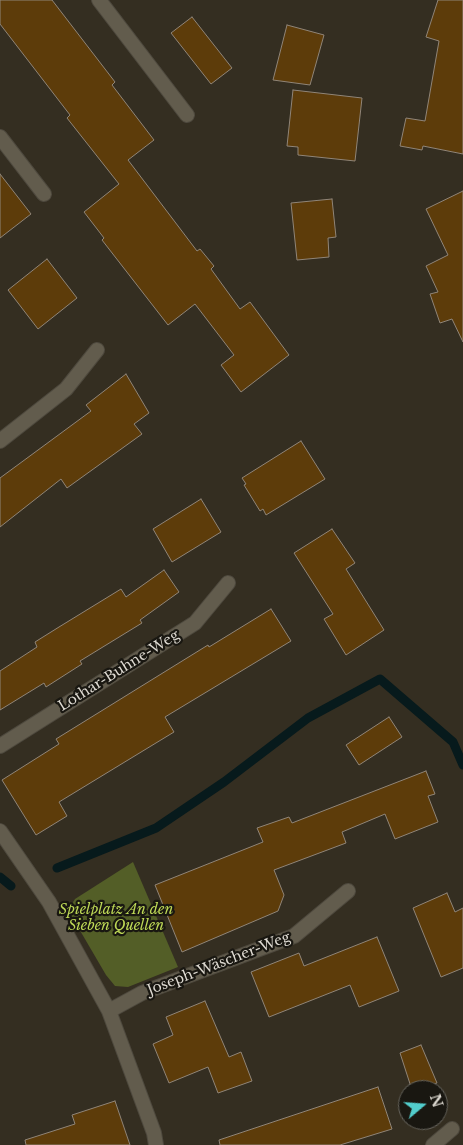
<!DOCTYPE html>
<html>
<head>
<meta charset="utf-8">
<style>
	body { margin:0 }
	#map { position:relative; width:463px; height:1145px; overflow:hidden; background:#342e21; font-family:"Libre Baskerville",serif }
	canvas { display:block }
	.north { position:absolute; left:398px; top:1080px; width:50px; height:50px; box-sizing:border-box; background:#191711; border:1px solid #67655e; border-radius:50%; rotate:72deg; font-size:14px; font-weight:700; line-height:20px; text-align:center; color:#ddd9d1 }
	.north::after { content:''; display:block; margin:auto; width:18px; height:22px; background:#52cdcc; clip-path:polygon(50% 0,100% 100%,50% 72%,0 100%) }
</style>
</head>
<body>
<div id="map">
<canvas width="463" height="1145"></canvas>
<div class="north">N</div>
</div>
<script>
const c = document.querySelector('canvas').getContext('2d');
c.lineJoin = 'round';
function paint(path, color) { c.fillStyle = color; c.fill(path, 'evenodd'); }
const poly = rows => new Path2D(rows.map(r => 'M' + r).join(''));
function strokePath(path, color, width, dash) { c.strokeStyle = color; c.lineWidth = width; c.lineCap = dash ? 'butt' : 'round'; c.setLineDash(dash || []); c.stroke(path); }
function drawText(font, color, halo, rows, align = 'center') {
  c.font = font + ' "Libre Baskerville",serif'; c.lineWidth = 4.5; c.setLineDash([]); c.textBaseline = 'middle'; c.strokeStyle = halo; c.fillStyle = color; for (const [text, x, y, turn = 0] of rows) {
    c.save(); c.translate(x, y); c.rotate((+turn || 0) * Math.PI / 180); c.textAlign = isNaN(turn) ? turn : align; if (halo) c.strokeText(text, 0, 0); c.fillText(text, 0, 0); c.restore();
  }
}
paint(poly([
	[133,862,178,967,128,987,115,986,106,975,68,910,75,899]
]), '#535e27');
strokePath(poly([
	[57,868,156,828,224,782,308,718,380,679,453,742,463,765],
	[0,877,11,886]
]), '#071a1c', 9);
const building = poly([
	[0,0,52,0,115,82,112,85,154,140,128,160,197,251,200,249,214,266,211,269,240,309,250,302,289,355,241,392,221,365,234,355,195,304,168,325,102,240,104,238,84,212,119,184,67,118,70,115,0,24,0,0],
	[438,0,463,0,463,154,423,146,422,150,400,146,406,118,425,121,439,41,426,37,438,0],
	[192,17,232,68,211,84,171,33,192,17],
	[287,25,324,35,310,85,273,80,287,25],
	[293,90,362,98,355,161,298,155,298,147,287,146,293,90],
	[0,174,31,214,0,238,0,174],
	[463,191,463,342,452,319,440,323,430,294,438,292,426,266,448,255,426,209,463,191],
	[332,199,336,237,328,238,329,257,297,260,291,203,332,199],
	[47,259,77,298,38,329,8,290,47,259],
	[126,374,149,413,134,424,142,434,67,488,61,479,0,527,0,478,91,411,86,405,126,374],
	[301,441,325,479,266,515,263,509,260,511,244,485,246,484,242,478,301,441],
	[201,499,221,532,172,562,153,529,201,499],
	[332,529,355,563,346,569,384,630,346,655,324,619,333,614,294,553,332,529],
	[164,570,179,592,140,620,142,623,80,661,82,664,46,687,44,683,0,710,0,671,37,647,35,642,59,627,121,589,126,597,164,570],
	[271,609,291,641,165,717,174,732,59,802,67,816,36,835,2,780,59,744,56,739,208,645,209,647,271,609],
	[389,717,402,737,359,765,346,745,389,717],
	[426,771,435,794,428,796,438,822,395,839,385,814,342,832,346,843,274,870,284,895,278,911,182,952,155,885,263,842,257,828,289,817,292,823,426,771],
	[447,893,455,912,463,908,463,968,441,977,413,908,447,893],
	[377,937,399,991,359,1007,350,985,269,1017,251,972,299,953,304,966,377,937],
	[205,1001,229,1057,241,1052,252,1081,218,1093,208,1067,169,1083,153,1044,173,1035,166,1017,205,1001],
	[421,1045,437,1083,412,1090,400,1053,421,1045],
	[378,1087,392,1129,340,1145,220,1145,219,1140,378,1087],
	[115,1101,130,1145,26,1145,25,1140,75,1124,72,1115,115,1101]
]);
paint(building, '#5d3c0a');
strokePath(building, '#908578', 1);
const minor = poly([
	[99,0,187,115],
	[0,137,44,194],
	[0,441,66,389,97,350],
	[0,746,195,623,228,583],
	[0,831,49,902,109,1011,154,1133,156,1145],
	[109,1011,142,993,294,936,348,891],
	[433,1145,452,1129]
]);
strokePath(minor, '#4e493e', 16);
strokePath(minor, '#625c4d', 14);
drawText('14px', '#ddd9d1', '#191711', [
	["Lothar-Buhne-Weg",119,671,-32],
	["Joseph-Wäscher-Weg",219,964,-21]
]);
drawText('italic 14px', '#bdd856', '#191711', [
	["Spielplatz An den",116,910],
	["Sieben Quellen",116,926]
]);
</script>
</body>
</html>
